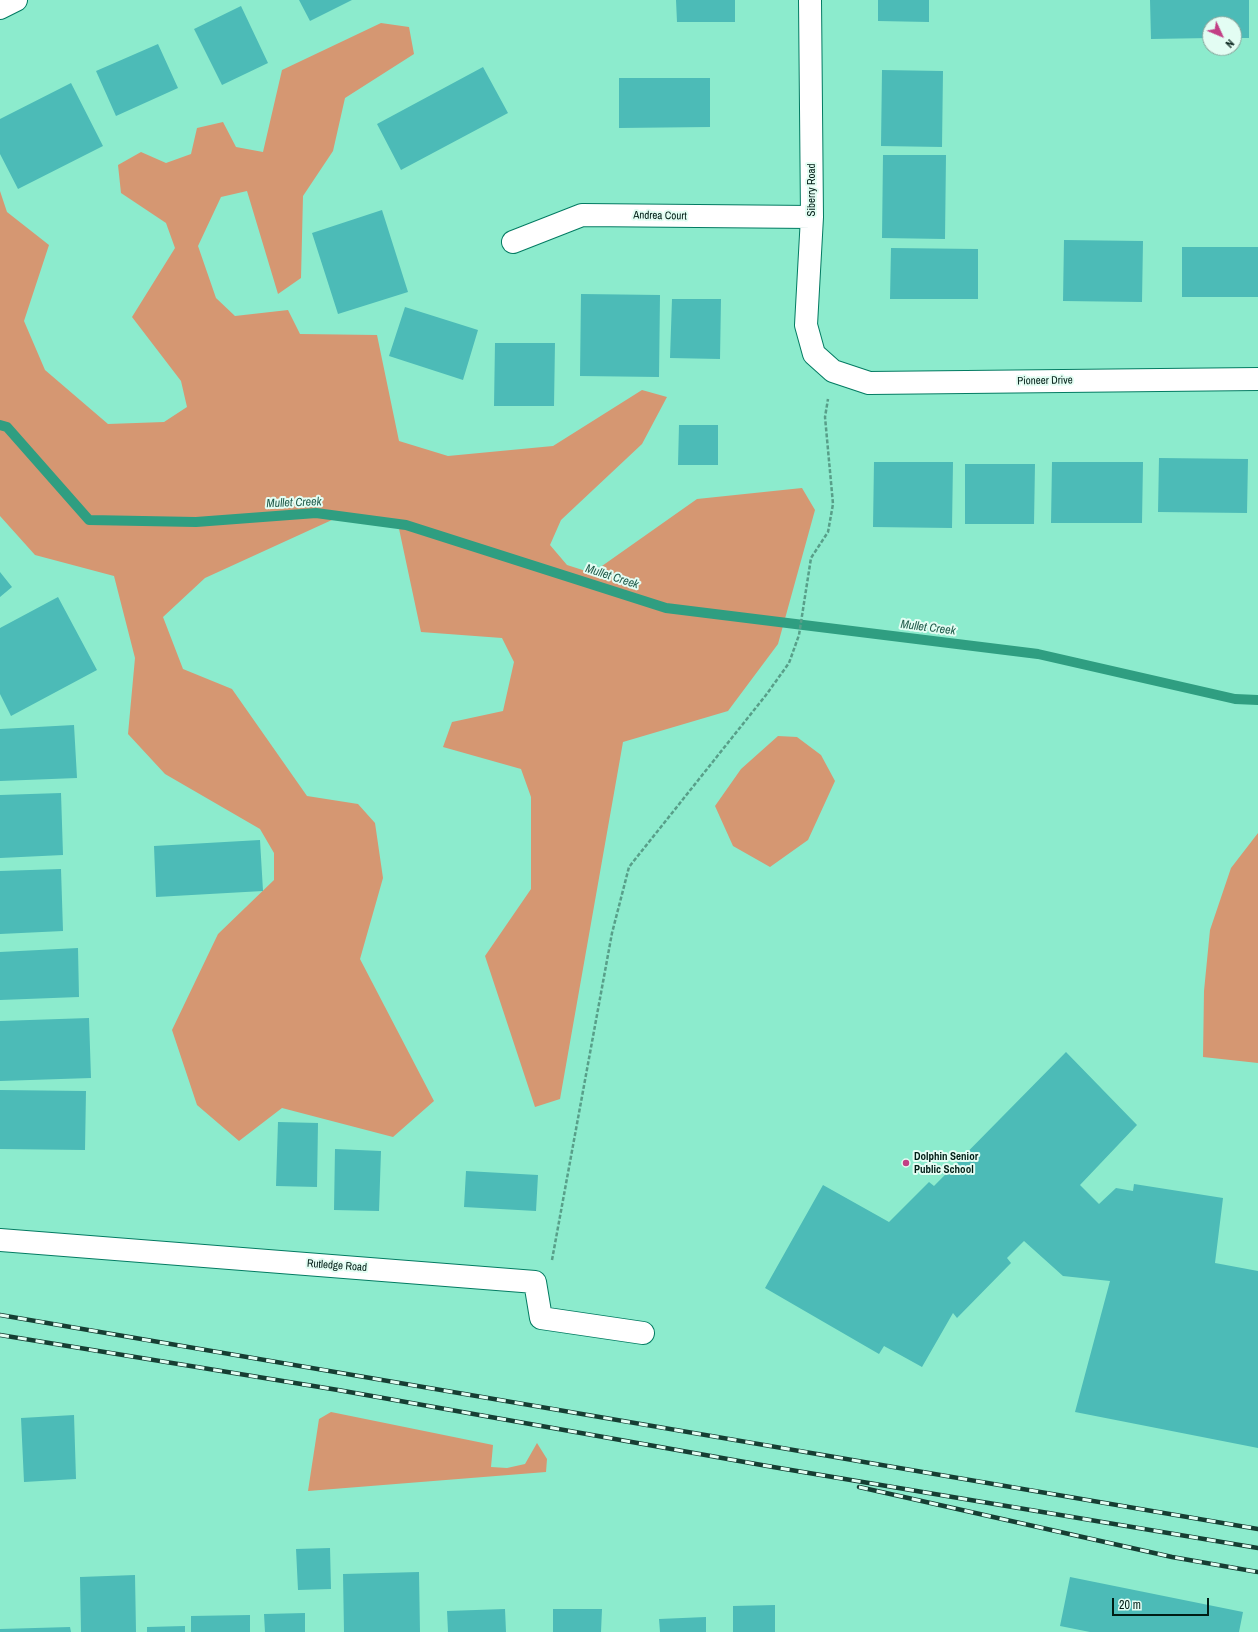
<!DOCTYPE html>
<html>
<head>
<meta charset="utf-8">
<style>
	body { margin:0 }
	#map { position:relative; width:1258px; height:1632px; overflow:hidden; background:#8cebcd; font-family:"Archivo Narrow",sans-serif }
	canvas { display:block }
	.north { position:absolute; left:1202px; top:16px; width:40px; height:40px; box-sizing:border-box; background:#e3fdf3; border:1px solid #88a39a; border-radius:50%; rotate:134deg; font-size:11px; font-weight:700; line-height:16px; text-align:center; color:#001d15 }
	.north::after { content:''; display:block; margin:auto; width:14px; height:18px; background:#c23f85; clip-path:polygon(50% 0,100% 100%,50% 72%,0 100%) }
	.scale { position:absolute; left:1112px; top:1598px; width:97px; height:18px; box-sizing:border-box; border:2px solid #001d15; border-top:0; padding-left:5px; font-size:12px; line-height:14px; white-space:nowrap; color:#001d15; -webkit-text-stroke:3px #e3fdf3; paint-order:stroke }
</style>
</head>
<body>
<div id="map">
<canvas width="1258" height="1632"></canvas>
<div class="north">N</div>
<div class="scale">20 m</div>
</div>
<script>
const c = document.querySelector('canvas').getContext('2d');
c.lineJoin = 'round';
function paint(path, color) { c.fillStyle = color; c.fill(path, 'evenodd'); }
const poly = rows => new Path2D(rows.map(r => 'M' + r).join(''));
function strokePath(path, color, width, dash) { c.strokeStyle = color; c.lineWidth = width; c.lineCap = dash ? 'butt' : 'round'; c.setLineDash(dash || []); c.stroke(path); }
function drawText(font, color, halo, rows, align = 'center') {
  c.font = font + ' "Archivo Narrow",sans-serif'; c.lineWidth = 4; c.setLineDash([]); c.textBaseline = 'middle'; c.strokeStyle = halo; c.fillStyle = color; for (const [text, x, y, turn = 0] of rows) {
    c.save(); c.translate(x, y); c.rotate((+turn || 0) * Math.PI / 180); c.textAlign = isNaN(turn) ? turn : align; if (halo) c.strokeText(text, 0, 0); c.fillText(text, 0, 0); c.restore();
  }
}
paint(poly([
	[381,23,409,27,414,54,345,98,333,151,303,196,301,278,278,294,247,191,221,197,198,246,216,298,235,316,288,310,300,334,377,335,399,441,448,456,553,446,642,390,667,397,642,444,561,520,550,545,567,565,592,573,697,499,802,488,815,510,778,644,728,711,623,742,560,1099,535,1107,485,956,531,889,531,797,521,769,443,747,452,722,503,711,514,662,502,638,421,632,398,524,345,514,205,578,163,617,183,669,232,689,307,796,358,804,375,823,383,878,360,959,434,1101,393,1137,282,1108,239,1141,197,1105,172,1030,218,934,274,880,274,853,260,829,165,774,128,734,135,658,114,576,35,555,0,516,0,191,7,212,49,245,24,321,45,370,108,424,164,422,187,407,181,381,132,317,175,248,166,223,121,193,118,165,141,152,166,163,191,154,197,128,223,122,236,147,263,152,282,70],
	[778,736,797,737,821,755,835,781,808,840,770,867,733,846,715,806,741,769],
	[1258,833,1258,1063,1203,1057,1204,991,1210,930,1231,868],
	[331,1412,493,1445,491,1467,507,1468,525,1464,537,1443,547,1459,546,1472,308,1491,319,1419]
]), '#d59772');
strokePath(poly([
	[0,425,7,427,89,520,196,522,316,513,406,525,666,608,1038,654,1235,699,1258,700]
]), '#2f9e81', 10);
paint(poly([
	[299,0,352,0,310,21],
	[676,0,735,0,735,22,677,22],
	[878,0,929,0,929,22,878,21],
	[1150,0,1249,0,1249,38,1234,38,1234,24,1210,24,1210,38,1151,39],
	[241,6,268,63,222,85,194,29],
	[158,44,178,88,116,116,96,71],
	[483,67,508,113,401,170,377,124],
	[882,70,943,71,942,147,881,146],
	[619,78,710,78,710,127,619,128],
	[71,83,103,146,18,189,0,154,0,119],
	[883,155,946,155,945,239,882,238],
	[382,210,408,292,338,314,312,233],
	[1064,240,1143,241,1142,302,1063,301],
	[1182,247,1258,247,1258,297,1182,297],
	[891,248,978,249,978,299,890,299],
	[581,294,660,295,659,377,580,376],
	[672,299,721,299,720,359,670,358],
	[405,307,478,330,463,380,389,356],
	[495,343,555,343,554,406,494,406],
	[679,425,718,425,718,465,678,465],
	[1159,458,1248,459,1247,513,1158,512],
	[874,462,953,462,952,528,873,527],
	[1052,462,1143,462,1142,523,1051,523],
	[965,464,1035,464,1034,524,965,524],
	[0,572,12,587,0,597],
	[58,597,97,670,11,716,0,694,0,628],
	[74,725,77,778,0,781,0,729],
	[61,793,63,855,0,858,0,795],
	[260,840,263,891,156,897,154,846],
	[61,869,63,931,0,934,0,871],
	[78,948,79,997,0,1000,0,952],
	[89,1018,91,1078,0,1081,0,1021],
	[1066,1052,1137,1125,1080,1185,1099,1204,1116,1188,1133,1191,1134,1184,1223,1198,1215,1263,1258,1271,1258,1448,1075,1412,1110,1281,1063,1276,1024,1241,1007,1258,1011,1263,957,1318,953,1313,922,1367,884,1346,879,1354,765,1288,823,1185,889,1222,929,1182,934,1186],
	[0,1090,86,1091,85,1150,0,1149],
	[278,1122,318,1123,317,1187,276,1186],
	[335,1149,381,1151,379,1211,334,1210],
	[466,1171,538,1175,536,1211,464,1207],
	[74,1415,76,1479,24,1482,21,1418],
	[330,1548,331,1589,298,1590,296,1549],
	[419,1572,420,1632,344,1632,343,1574],
	[135,1575,136,1632,81,1632,80,1577],
	[1070,1577,1243,1612,1239,1632,1090,1632,1060,1626],
	[775,1605,775,1632,733,1632,733,1606],
	[505,1609,506,1632,448,1632,447,1611],
	[553,1609,602,1609,601,1632,553,1632],
	[305,1613,305,1632,265,1632,264,1614],
	[250,1615,250,1632,191,1632,191,1616],
	[706,1617,706,1632,660,1632,659,1619],
	[185,1626,185,1632,147,1632,147,1627],
	[70,1627,71,1632,0,1632,0,1629]
]), '#4cbbb7');
const minor = poly([
	[810,0,812,217,806,325,814,354,833,371,869,383,1258,379],
	[0,8,16,0],
	[513,242,582,215,812,217],
	[0,1240,535,1282,541,1318,643,1333]
]);
strokePath(minor, '#037b62', 24);
strokePath(poly([
	[552,1260,612,933,629,867,766,695,789,663,799,635,811,558,828,532,833,504,825,417,828,399]
]), '#589f89', 2.5, [4, 2]);
strokePath(minor, '#fff', 22);
const rail = poly([
	[0,1315,1258,1529],
	[0,1335,338,1390,773,1467,1258,1548],
	[859,1487,1172,1557,1258,1572]
]);
strokePath(rail, '#163e33', 4.5);
strokePath(rail, '#e3fdf3', 3, [9]);
for (const [x, y, r, color] of [
	[906,1163,4,"#c23f85"]
]) { const dot = new Path2D(); dot.arc(x, y, r, 0, 2 * Math.PI); c.fillStyle = color; c.fill(dot); strokePath(dot, '#e3fdf3', 1.5); }
drawText('11px', '#001d15', '#e3fdf3', [
	["Siberry Road",812,190,-90],
	["Andrea Court",660,216,1],
	["Pioneer Drive",1045,381,-1],
	["Rutledge Road",337,1266,4]
]);
drawText('bold 11px', '#001d15', '#e3fdf3', [
	["Dolphin Senior",914,1157],
	["Public School",914,1170]
], 'left');
drawText('italic 12px', '#235d4c', '#e3fdf3', [
	["Mullet Creek",294,503,-2],
	["Mullet Creek",612,577,18],
	["Mullet Creek",928,628,7]
]);
</script>
</body>
</html>
